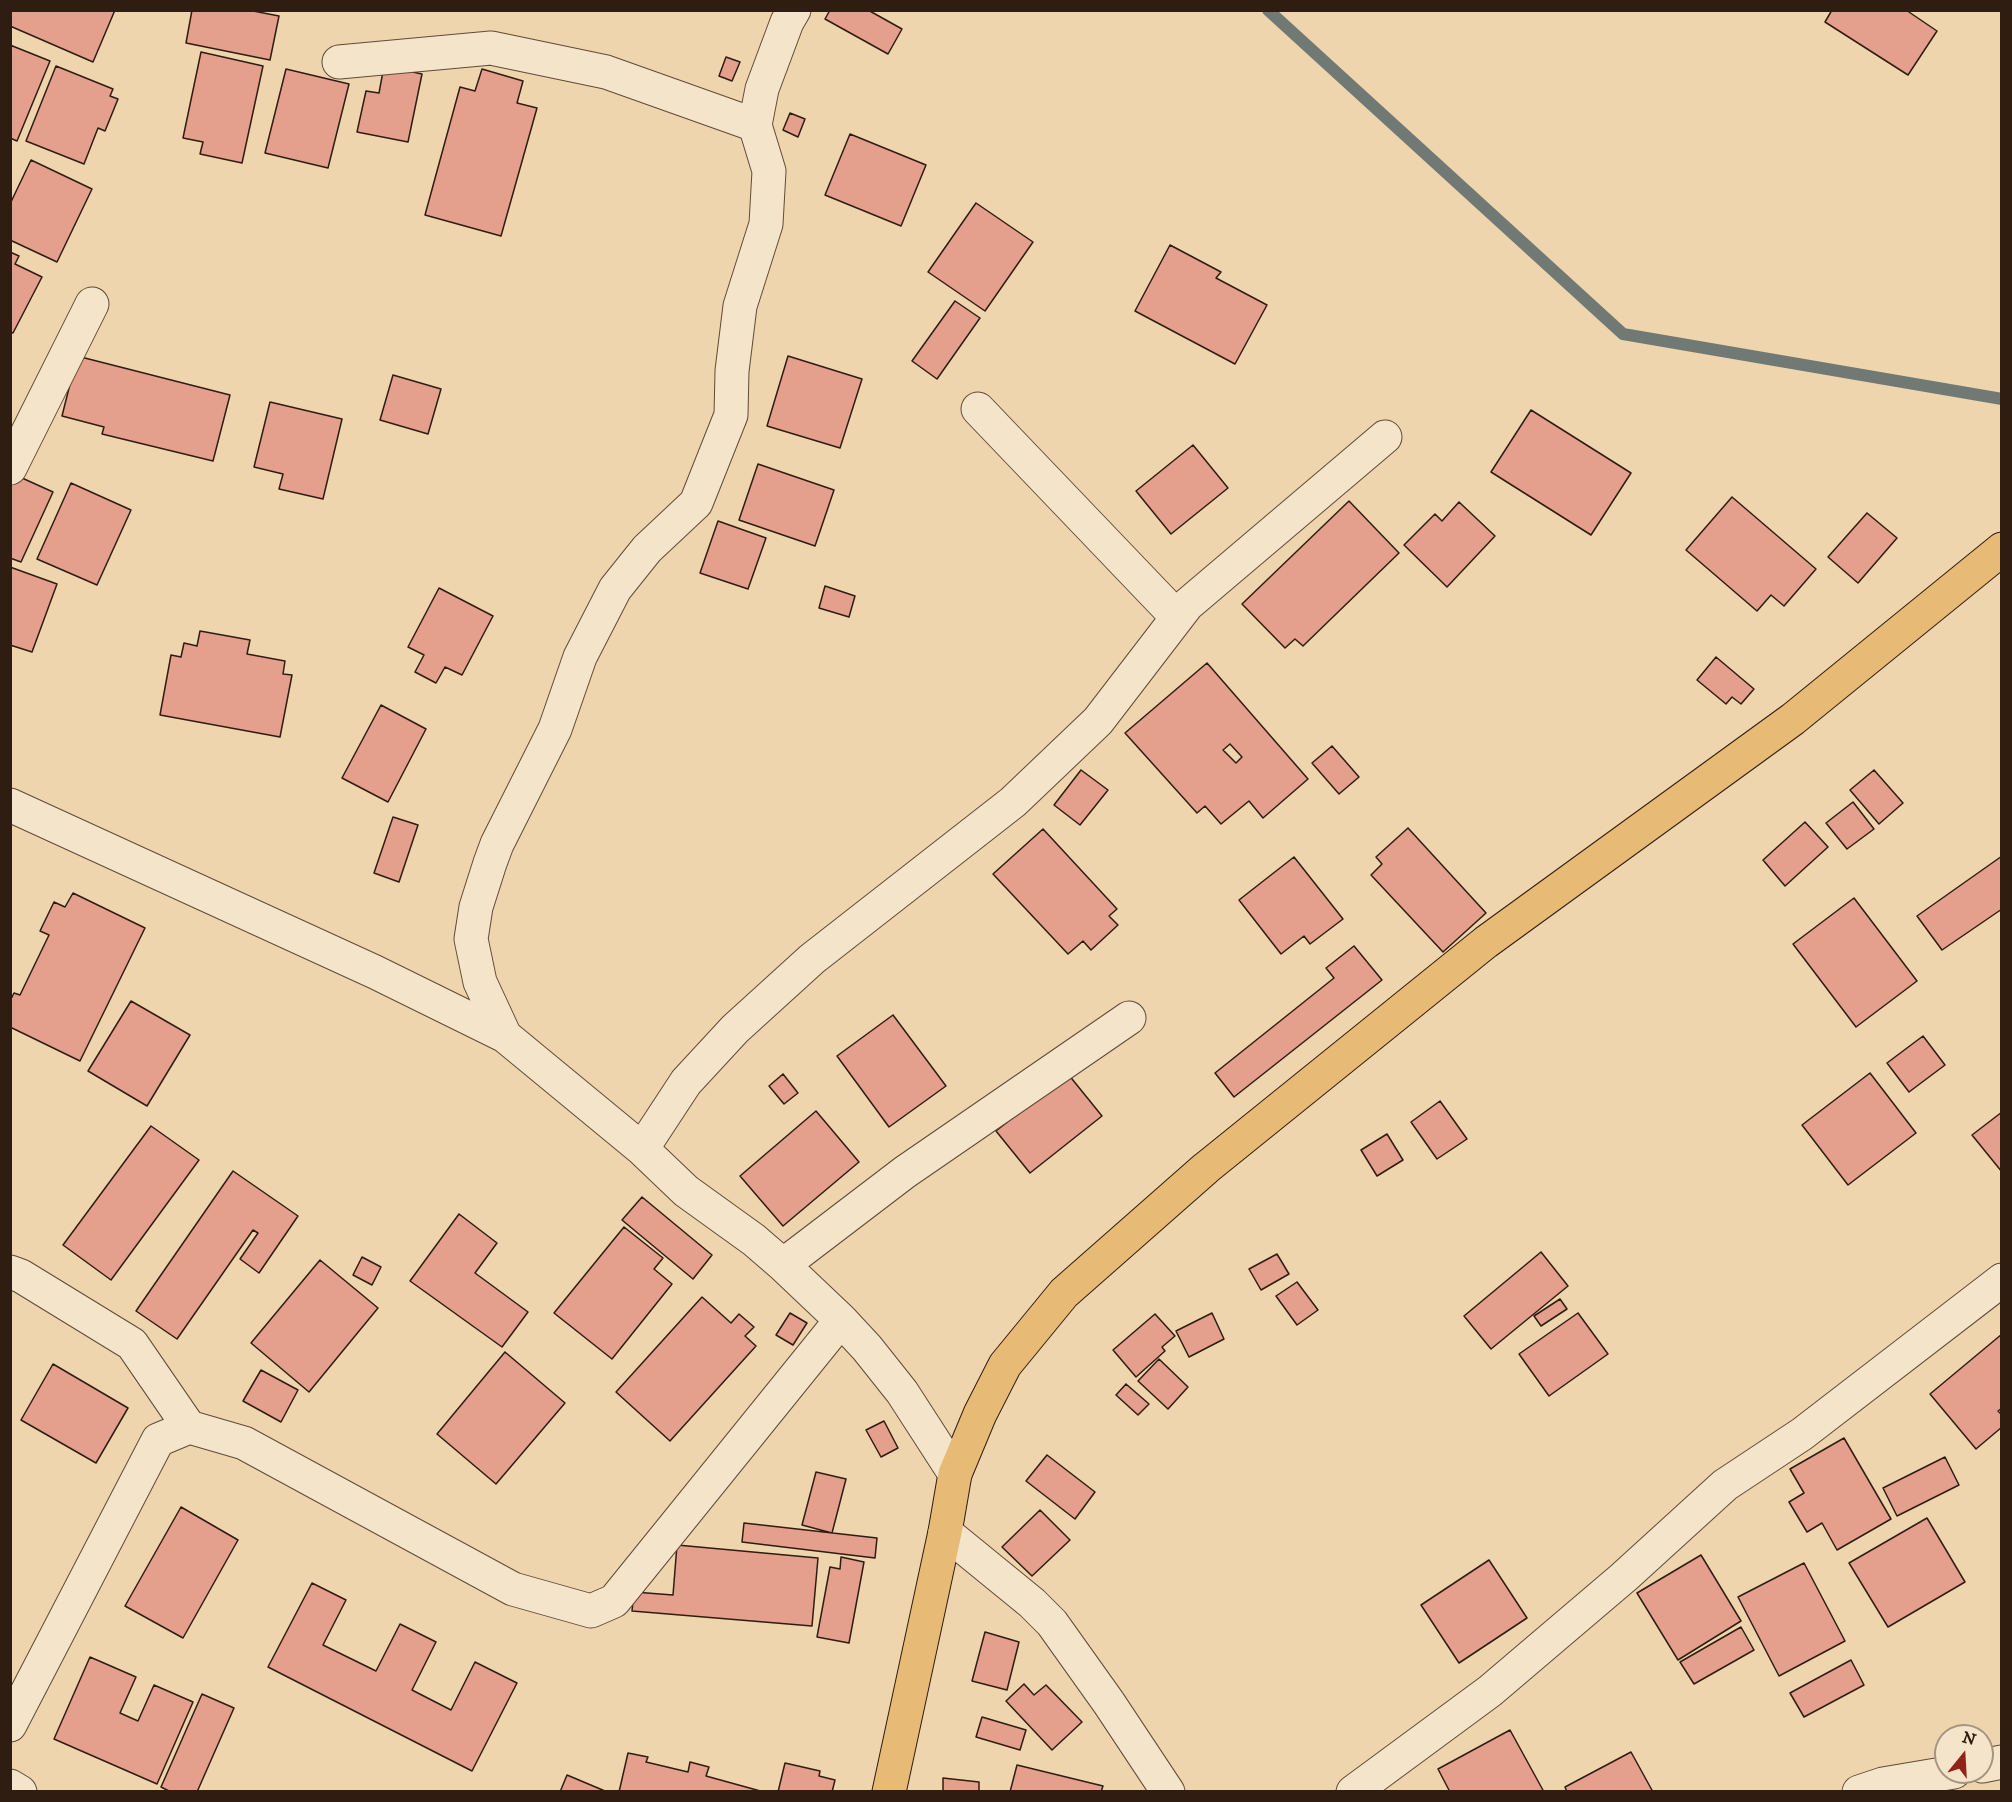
<!DOCTYPE html>
<html>
<head>
<meta charset="utf-8">
<style>
	body { margin:0 }
	#map { position:relative; width:2012px; height:1802px; overflow:hidden; background:#eed5ad; font-family:"IM FELL DW Pica",serif }
	canvas { display:block }
	.frame { position:absolute; inset:0; border:12px solid #2f1d11; pointer-events:none }
	.north { position:absolute; left:1934px; top:1724px; width:60px; height:60px; box-sizing:border-box; background:#f4e4ca; border:2px solid #a59480; border-radius:50%; rotate:18deg; font-size:16px; font-weight:700; line-height:24px; text-align:center; color:#2f1d11 }
	.north::after { content:''; display:block; margin:auto; width:21px; height:27px; background:#8f2418; clip-path:polygon(50% 0,100% 100%,50% 72%,0 100%) }
</style>
</head>
<body>
<div id="map">
<canvas width="2012" height="1802"></canvas>
<div class="frame"></div>
<div class="north">N</div>
</div>
<script>
const c = document.querySelector('canvas').getContext('2d');
c.lineJoin = 'round';
const poly = rows => new Path2D(rows.map(r => 'M' + r).join(''));
function strokePath(path, color, width, dash) { c.strokeStyle = color; c.lineWidth = width; c.lineCap = dash ? 'butt' : 'round'; c.setLineDash(dash || []); c.stroke(path); }
function paint(path, color) { c.fillStyle = color; c.fill(path, 'evenodd'); }
strokePath(poly([
	[1268,10,1623,334,2002,399]
]), '#707973', 12);
const building = poly([
	[10,10,115,10,93,62,10,26,10,10],
	[192,10,248,10,279,16,270,60,186,43,192,10],
	[830,10,868,10,902,29,888,54,825,19,830,10],
	[1832,10,1906,10,1937,31,1908,75,1825,22,1832,10],
	[10,45,50,61,17,141,10,138,10,45],
	[201,52,263,66,242,163,200,154,203,142,183,138,201,52],
	[726,57,740,62,732,81,719,76,726,57],
	[56,66,113,89,110,96,118,99,105,131,98,128,84,164,26,141,56,66],
	[384,66,422,74,408,142,357,132,366,91,379,93,384,66],
	[286,69,349,84,328,168,265,153,286,69],
	[482,69,523,81,517,103,537,108,501,236,425,215,460,87,475,91,482,69],
	[790,113,805,119,798,137,783,130,790,113],
	[850,134,926,165,901,226,825,195,850,134],
	[31,160,92,189,57,262,10,240,10,204,31,160],
	[976,203,1033,242,985,311,928,272,976,203],
	[1170,245,1221,272,1216,278,1267,305,1235,364,1135,311,1170,245],
	[10,252,19,256,15,264,42,277,13,333,10,332,10,252],
	[955,301,980,318,937,379,912,361,955,301],
	[77,356,230,395,213,461,102,434,104,427,62,416,77,356],
	[788,356,862,379,840,448,767,426,788,356],
	[393,375,441,389,428,434,380,420,393,375],
	[270,402,342,419,323,499,279,489,283,474,254,467,270,402],
	[1531,410,1631,473,1591,535,1491,472,1531,410],
	[1193,445,1228,488,1171,534,1136,491,1193,445],
	[758,464,834,490,815,546,739,520,758,464],
	[11,473,53,492,21,562,10,558,11,473],
	[71,483,131,510,97,585,37,559,71,483],
	[1732,497,1816,569,1784,606,1771,595,1757,611,1686,550,1732,497],
	[1349,501,1399,553,1303,646,1295,639,1285,648,1242,604,1349,501],
	[1459,502,1495,536,1447,587,1404,545,1435,514,1442,521,1459,502],
	[1867,513,1897,538,1858,583,1828,557,1867,513],
	[718,521,766,538,748,589,700,573,718,521],
	[10,567,57,584,32,652,10,645,10,567],
	[825,586,855,596,849,617,819,608,825,586],
	[439,588,493,616,462,675,445,667,436,683,415,672,424,655,408,647,439,588],
	[200,631,250,640,247,654,285,661,283,674,292,675,280,737,160,715,171,655,181,657,184,643,197,646,200,631],
	[1716,657,1754,689,1741,704,1732,697,1726,704,1697,680,1716,657],
	[1207,663,1308,779,1263,818,1249,801,1221,824,1205,806,1197,813,1125,733,1207,663],
	[1230,744,1242,757,1236,763,1223,750,1230,744],
	[381,705,426,729,388,802,342,778,381,705],
	[1332,746,1359,777,1339,794,1312,763,1332,746],
	[1081,770,1108,790,1080,825,1054,805,1081,770],
	[1874,770,1903,803,1879,824,1850,790,1874,770],
	[1853,802,1874,829,1847,849,1826,823,1853,802],
	[393,817,418,825,399,882,374,873,393,817],
	[1805,822,1828,847,1785,886,1763,860,1805,822],
	[1408,828,1486,913,1443,952,1371,875,1382,864,1376,857,1408,828],
	[1043,829,1117,909,1109,916,1118,925,1091,950,1083,941,1068,954,993,874,1043,829],
	[2002,856,2002,909,1942,950,1917,916,2002,856],
	[1294,857,1343,919,1310,944,1304,936,1281,954,1239,900,1294,857],
	[73,893,145,928,80,1061,10,1027,10,1001,14,993,20,995,49,935,40,931,54,902,65,907,73,893],
	[1854,898,1917,981,1856,1027,1793,944,1854,898],
	[1354,946,1382,980,1234,1097,1215,1073,1334,978,1326,968,1354,946],
	[131,1001,190,1035,147,1106,88,1071,131,1001],
	[893,1015,946,1086,889,1127,837,1056,893,1015],
	[1923,1036,1945,1065,1909,1092,1887,1063,1923,1036],
	[1870,1073,1916,1133,1848,1185,1802,1125,1870,1073],
	[783,1074,798,1093,784,1104,769,1086,783,1074],
	[1068,1074,1102,1116,1030,1173,996,1131,1068,1074],
	[1440,1101,1467,1139,1437,1159,1411,1122,1440,1101],
	[816,1111,859,1162,783,1226,740,1176,816,1111],
	[2002,1112,2002,1172,1972,1135,2002,1112],
	[151,1126,199,1160,111,1280,63,1245,151,1126],
	[1387,1134,1403,1160,1377,1176,1361,1150,1387,1134],
	[233,1171,298,1216,259,1273,240,1259,258,1233,253,1230,177,1339,136,1311,233,1171],
	[642,1197,712,1255,693,1279,622,1220,642,1197],
	[459,1214,497,1243,475,1273,528,1312,502,1347,410,1281,459,1214],
	[624,1227,663,1258,654,1269,672,1284,612,1359,554,1313,624,1227],
	[1541,1252,1568,1286,1491,1349,1464,1316,1541,1252],
	[1277,1254,1289,1274,1261,1290,1249,1269,1277,1254],
	[362,1257,381,1267,372,1285,353,1275,362,1257],
	[320,1260,378,1308,309,1392,251,1343,320,1260],
	[1297,1282,1318,1310,1297,1325,1276,1296,1297,1282],
	[702,1297,731,1323,739,1314,754,1327,745,1336,756,1346,670,1441,616,1392,702,1297],
	[1560,1299,1567,1309,1541,1326,1534,1316,1560,1299],
	[790,1313,807,1323,793,1345,776,1335,790,1313],
	[1212,1313,1224,1339,1189,1357,1176,1331,1212,1313],
	[1578,1313,1608,1354,1549,1396,1519,1354,1578,1313],
	[1155,1314,1175,1336,1162,1347,1165,1351,1136,1377,1113,1350,1155,1314],
	[2002,1334,2002,1408,1998,1411,2002,1415,2002,1427,1976,1449,1930,1394,2002,1334],
	[505,1352,565,1403,496,1484,437,1434,505,1352],
	[1159,1359,1188,1387,1168,1409,1138,1381,1159,1359],
	[53,1364,128,1408,96,1463,21,1420,53,1364],
	[261,1370,298,1390,281,1422,243,1401,261,1370],
	[1126,1384,1149,1404,1138,1415,1116,1395,1126,1384],
	[884,1421,898,1448,881,1457,866,1430,884,1421],
	[1844,1438,1891,1519,1837,1550,1822,1523,1807,1532,1789,1502,1804,1493,1790,1469,1844,1438],
	[1047,1455,1095,1492,1075,1519,1026,1481,1047,1455],
	[1945,1457,1959,1485,1897,1516,1883,1488,1945,1457],
	[816,1472,846,1479,832,1533,802,1525,816,1472],
	[181,1507,238,1540,183,1638,125,1606,181,1507],
	[1040,1510,1070,1540,1032,1576,1002,1547,1040,1510],
	[1927,1518,1965,1582,1888,1627,1849,1563,1927,1518],
	[744,1523,877,1538,875,1558,742,1542,744,1523],
	[677,1545,818,1558,812,1626,632,1611,634,1592,673,1595,677,1545],
	[1701,1555,1741,1621,1678,1660,1637,1593,1701,1555],
	[841,1557,864,1562,849,1643,817,1637,830,1567,840,1569,841,1557],
	[1489,1560,1527,1618,1459,1663,1421,1605,1489,1560],
	[1804,1563,1845,1641,1779,1676,1738,1597,1804,1563],
	[312,1583,346,1600,323,1645,376,1671,400,1624,436,1642,412,1690,451,1710,475,1662,517,1683,472,1771,268,1667,312,1583],
	[1741,1627,1754,1650,1694,1684,1680,1662,1741,1627],
	[985,1632,1019,1642,1007,1690,972,1681,985,1632],
	[90,1657,136,1677,120,1713,138,1721,154,1685,193,1702,157,1784,54,1739,90,1657],
	[1851,1660,1864,1685,1804,1717,1790,1693,1851,1660],
	[1024,1684,1034,1695,1046,1685,1082,1722,1052,1750,1006,1701,1024,1684],
	[202,1694,234,1708,197,1792,171,1792,161,1787,202,1694],
	[982,1717,1026,1730,1020,1750,976,1737,982,1717],
	[1510,1730,1544,1792,1450,1792,1438,1769,1510,1730],
	[1631,1752,1653,1792,1567,1792,1565,1787,1631,1752],
	[628,1753,648,1757,646,1762,688,1772,690,1762,709,1767,706,1776,764,1792,619,1792,628,1753],
	[785,1763,820,1771,819,1776,835,1780,832,1792,778,1792,785,1763],
	[1017,1765,1103,1786,1101,1792,1010,1792,1017,1765],
	[567,1775,605,1791,605,1792,560,1792,567,1775],
	[943,1778,979,1782,979,1792,943,1792,943,1778]
]);
paint(building, '#e49f8d');
strokePath(building, '#2f1d11', 1.5);
const minor = poly([
	[794,10,787,22,762,89,755,125,769,171,766,224,740,306,732,371,731,415,696,503,647,549,615,589,580,657,555,729,497,844,490,863,476,907,471,939,480,982,505,1036,642,1149,686,1191,754,1240,783,1265,841,1320,867,1348,902,1392,955,1474],
	[339,62,491,48,606,72,755,125],
	[978,409,1177,617],
	[10,468,92,304],
	[10,805,375,972,505,1036],
	[642,1149,686,1082,735,1029,812,959,1013,802,1098,721,1187,605,1385,437],
	[783,1265,905,1172,1129,1018],
	[10,1272,21,1276,132,1344,189,1427],
	[945,1532,1032,1603,1052,1623,1109,1703,1168,1792],
	[10,1725,158,1440,189,1427,244,1443,513,1589,591,1611,614,1601,841,1320],
	[1982,1766,2002,1762],
	[10,1786,20,1792],
	[1353,1792,1490,1691,1624,1577,1725,1485,1802,1434,2002,1280],
	[1859,1792,1883,1784,1954,1772]
]);
const major = poly([
	[889,1792,945,1532,955,1474,980,1414,1005,1365,1064,1293,1206,1168,1486,942,1793,719,2002,549]
]);
strokePath(minor, '#5f4b38', 35);
strokePath(major, '#2f1d11', 35);
strokePath(minor, '#f4e4ca', 33);
strokePath(major, '#e7ba76', 33);
</script>
</body>
</html>
